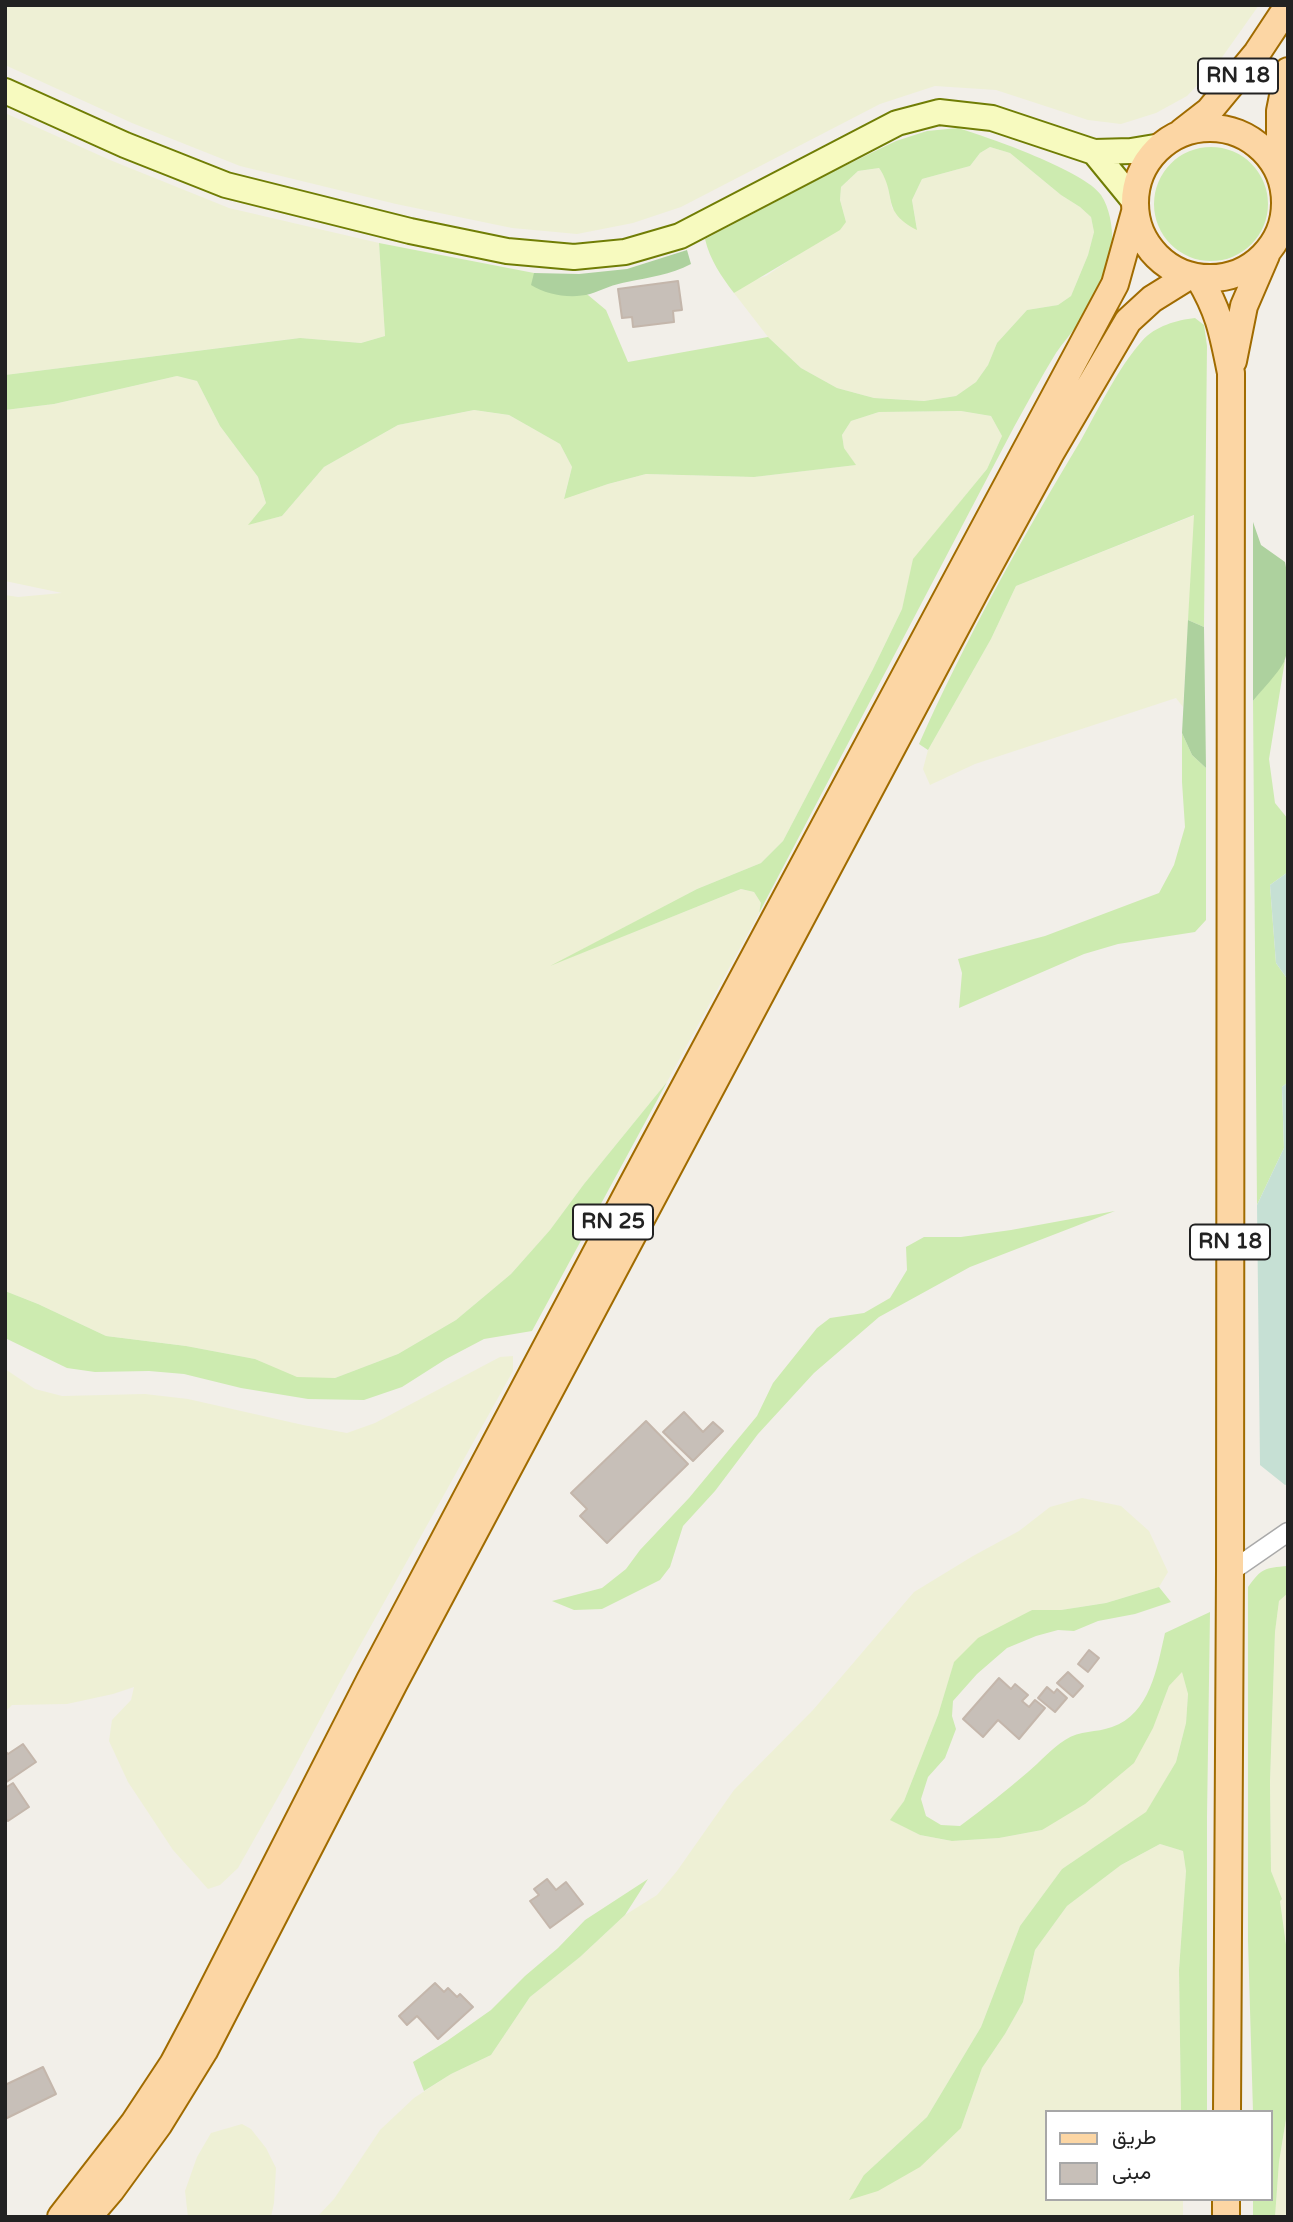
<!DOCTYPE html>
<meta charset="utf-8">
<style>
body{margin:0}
#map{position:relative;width:1293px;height:2222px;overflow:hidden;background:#f2efe9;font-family:"Varela Round",Vazirmatn,sans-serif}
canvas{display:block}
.frame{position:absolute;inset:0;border:7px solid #222;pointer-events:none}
.legend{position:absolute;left:1045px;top:2110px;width:228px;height:91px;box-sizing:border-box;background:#fff;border:2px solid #a7a7a7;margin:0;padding:9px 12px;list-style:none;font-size:21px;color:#222}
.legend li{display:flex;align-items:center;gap:14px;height:35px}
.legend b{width:35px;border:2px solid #a7a7a7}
</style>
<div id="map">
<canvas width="1293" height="2222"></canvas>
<div class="frame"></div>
<ul class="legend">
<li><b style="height:9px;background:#fcd6a4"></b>طريق</li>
<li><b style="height:19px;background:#c7bfb8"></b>مبنى</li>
</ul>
</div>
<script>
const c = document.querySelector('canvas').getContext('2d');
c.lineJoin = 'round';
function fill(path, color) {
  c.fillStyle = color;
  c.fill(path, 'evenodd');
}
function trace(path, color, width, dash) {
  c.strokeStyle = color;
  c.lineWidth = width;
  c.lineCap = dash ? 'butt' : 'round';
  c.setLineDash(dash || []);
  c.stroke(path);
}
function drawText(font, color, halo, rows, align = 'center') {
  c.font = font + ' "Varela Round",sans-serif';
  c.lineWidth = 5;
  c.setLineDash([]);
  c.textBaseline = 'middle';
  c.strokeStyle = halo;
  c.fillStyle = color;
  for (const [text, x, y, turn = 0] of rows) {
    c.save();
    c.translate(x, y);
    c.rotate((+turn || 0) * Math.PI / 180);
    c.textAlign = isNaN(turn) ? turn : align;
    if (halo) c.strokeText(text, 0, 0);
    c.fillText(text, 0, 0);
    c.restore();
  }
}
const farmland = new Path2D(`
 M5,5h1254l-41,58 -31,33 -31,17 -35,11 -33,-4 -92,-30 -61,-4 -55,18 -199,103 -48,16 -56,11 -65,-6 -116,-24 -156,-38 -108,-43 -127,-58z
 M5,113l105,47 119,48 150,35 6,93 -24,7 -62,-5 -294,37z
 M990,147l20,6 51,42 19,12 11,10 3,15 -6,23 -17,41 -13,9 -31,5 -30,33 -9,22 -12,17 -20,14 -32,5 -50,-3 -37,-10 -36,-20 -33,-31 -34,-44 16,-12 16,-5 80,-54 -6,-22 1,-13 17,-16 21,-3 8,13 5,27 25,21 -5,-29 10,-21 48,-13 10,-13z
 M177,376l20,5 23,45 38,51 8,26 -17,21 33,-8 42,-49 74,-42 76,-15 35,5 51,29 12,23 -8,31 44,-14 38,-10 108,3 101,-12 -11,-17 -2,-13 9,-14 28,-9 82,-1 30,5 11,20 -15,33 -73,90 -12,50 -29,60 -90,172 -22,22 -64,26 -138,73 182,-73 13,3 7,11 -2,10 -92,169 -83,102 -34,46 -39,44 -55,46 -58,34 -63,24h-38l-42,-19 -69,-13 -80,-10 -68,-32 -33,-13v-696l13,2 44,-4 -57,-12v-171l49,-6z
 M1195,515l-12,192 -7,-9 -201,66 -45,21 -7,-16 5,-19 63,-111 25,-53z
 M513,1356v15l-170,305 -53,100 -52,92 -18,17 -12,4 -35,-39 -45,-68 -19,-41 3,-21 19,-20 3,-13 -21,7 -46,10 -55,1 -7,7v-343l30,20 27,7 83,-2 43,5 115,26 44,8 28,-10 125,-66z
 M1082,1498l39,8 28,25 19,41 -9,15 -53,16 -45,7h-29l-78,53 -16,52 -34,86 -13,19 29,15 32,6 47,-3 43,-8 119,-123 8,-21 13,-15 6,23 -2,29 -10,39 -30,51 -84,56 -42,57 -39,101 -54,90 -63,58 97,-47 21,-60 23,-34 18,-32 12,-52 32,-44 54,-41 39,-21 23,7 3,20 -7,99 2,142h-135v87h137v18h-866l17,-18 46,-69 34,-32 37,-24 40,-19 39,-58 50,-40 45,-42 32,-20 20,-24 57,-81 79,-80 101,-118 59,-36 46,-25 31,-24z
 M1288,1593v366l-8,-59 -9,-29 -1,-89 5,-150 4,-31z
 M1288,2107v110h-13l4,-55z
 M242,2124l9,5 15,19 10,20 -2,35 -3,14h-83l-3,-26 12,-34 14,-24z`);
const grass = new Path2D(`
 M958,128c30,9 127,43 143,67 17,26 13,71 -1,97 -12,22 -30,41 -44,61 -15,24 -28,49 -42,74l-255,486 2,-10 -7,-11 -13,-3 -191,77 147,-77 64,-26 22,-22 90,-172 29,-60 11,-50 74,-90 15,-33 -11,-20 -30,-5 -82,1 -28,9 -9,14 2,13 12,17 -102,12 -108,-3 -38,10 -44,15 8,-32 -12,-23 -51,-29 -35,-5 -76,15 -74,42 -42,49 -34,9 18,-22 -8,-26 -38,-51 -23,-45 -20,-5 -123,28 -49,6v-35l295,-37 61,5 24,-7 -6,-93 155,30 42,12 30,25 22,52 140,-25 33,31 36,20 37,10 50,3 32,-5 20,-14 12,-17 9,-22 30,-33 31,-5 13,-9 17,-41 6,-23 -3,-15 -11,-10 -19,-12 -51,-42 -20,-6 -10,6 -10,13 -48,13 -10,21 5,30c-37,-19 -19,-34 -38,-62l-21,3 -17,16 -1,13 6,22 -6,8 -106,63c-13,-17 -24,-33 -29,-54l125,-66 66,-32 31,-10z
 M1154 204a57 57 0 1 1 114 0a57 57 0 1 1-114 0Z
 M1195,318l9,7 3,21 -3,281 -16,-7 6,-105 -178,71 -25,53 -63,111 -9,-6c46,-104 103,-206 162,-304 18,-32 37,-72 61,-99 13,-15 35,-21 53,-23z
 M1285,660l-16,99 6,44 13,16v53l-18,13 6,78 12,17v102l-6,5 2,61 -27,57 -4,-504z
 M1182,733l10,22 14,13v152l-11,12 -77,12 -34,10 -125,54 3,-35 -4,-14 87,-23 114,-43 15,-28 11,-38 -3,-45z
 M667,1082l-135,249 -48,8 -38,20 -44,28 -38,13 -56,-1 -67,-11 -57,-14 -35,-3 -54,1 -28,-4 -62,-30v-47l33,13 68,32 80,10 69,13 42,18 38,1 63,-24 58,-34 55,-46 39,-44 34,-46z
 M1115,1211l-145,56 -91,50 -65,56 -56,61 -43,57 -32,35 -13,41 -10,13 -58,29 -28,1 -22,-9 50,-13 24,-19 14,-19 49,-52 68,-82 16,-33 44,-55 13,-10 34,-5 26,-15 17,-28 -1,-23 18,-10h37l50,-7z
 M1288,1566v27l-9,8 -4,31 -5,150 1,89 11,28 -2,2 8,58v148l-9,55 -4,55h-22v-18h17v-87h-17l-5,-171v-354c14,-19 16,-19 40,-21z
 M1159,1587l12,15 -36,12 -37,7 -24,10 -16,-1 -22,6 -29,12 -30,26 -24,27 -1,15 4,13 -11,29 -17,19 -7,22 5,17 15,9 19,1c23,-17 46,-35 68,-54 12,-10 24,-24 37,-32 15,-10 31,-7 47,-13 38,-13 45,-59 53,-94l45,-21 -3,205v295h-26l-2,-142 7,-99 -3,-20 -23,-7 -39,21 -54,41 -32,44 -12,52 -18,32 -23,34 -21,60 -41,39 -42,24 -29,9 15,-25 63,-58 54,-90 39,-101 42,-57 84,-57 30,-50 10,-39 2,-29 -6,-22 -13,14 -16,42 -19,35 -49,41 -43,26 -43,8 -47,3 -32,-6 -30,-15 14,-19 34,-86 16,-53 24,-24 54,-28h29l45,-7z
 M648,1879l-23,36 -45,42 -50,40 -39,58 -40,19 -27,17 -11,-29 34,-21 44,-31 34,-34 33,-28 27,-28z`);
const forest = new Path2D(`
 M687,250l4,14c-21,11 -41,13 -64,18 -13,2 -25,8 -37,12 -19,5 -43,1 -59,-9l3,-12 45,1 48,-5z
 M1253,522l8,23 24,17c4,17 7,86 -1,100 -8,14 -21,26 -31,39z
 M1188,620l16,7 2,141 -14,-13 -10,-22z`);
const wetland = new Path2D(`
 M1288,872v108l-12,-17 -6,-78z
 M1288,1082v402l-3,1 -25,-20 -3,-260 27,-57 -2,-61z`);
const building = new Path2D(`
 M678,281l4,29 -9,1 1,11 -41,5 -1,-10 -10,1 -4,-29z
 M684,1412l19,20 10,-10 10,9 -30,30 -30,-29z
 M646,1421l42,43 -81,79 -27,-27 7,-7 -16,-16z
 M1089,1650l10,8 -11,14 -10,-8z
 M1068,1672l15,14 -10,11 -16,-14z
 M999,1678l12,11 4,-5 13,11 -6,6 7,6 6,-7 10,8 -26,31 -21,-19 -15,17 -20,-18z
 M1047,1687l7,6 3,-4 10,9 -12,14 -17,-14z
 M23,1744l13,18 -31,21v-32l3,3z
 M13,1783l16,24 -21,14 -3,-3v-30z
 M547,1879l9,11 10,-8 17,22 -33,24 -20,-27 9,-6 -5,-6z
 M435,1983l9,9 4,-4 9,9 3,-3 13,13 -35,32 -21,-23 -10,9 -8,-9z
 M43,2067l13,27 -51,25v-34z`);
const street = new Path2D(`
 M1230,1572l58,-40`);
const secondary = new Path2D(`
 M5,91l120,54 101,40 184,46 97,20 67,6 51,-5 55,-16 217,-113 42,-11 53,6 102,34 37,-1 30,-5
 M1094,152l41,50`);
const primary = new Path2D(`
 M1135 203a75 75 0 1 1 150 0a75 75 0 1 1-150 0Z
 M1182,132l27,-21 48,-58 31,-47
 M1280,174v-63l8,-40
 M1199,278c21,35 24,56 32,95l-1,1199 -3,540
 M1233,361l11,-55 22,-51
 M61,2217l73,-94 39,-59 26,-49 171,-335 261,-493 484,-903 20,-72
 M88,2217l23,-27 48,-66 45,-73 190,-368 584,-1097 72,-132 78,-133 24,-22 37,-23
 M1226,2217v-18`);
const shields = [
 [1238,76,80],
 [613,1222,80],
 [1230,1242,80]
];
const shieldNames = [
 ["RN 18",1238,76],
 ["RN 25",613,1222],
 ["RN 18",1230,1242]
];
fill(farmland, '#eef0d5');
fill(grass, '#cdebb0');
fill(forest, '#add19e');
fill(wetland, '#c6e0d4');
fill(building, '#c7bfb8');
trace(building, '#c4b6ab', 2);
trace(street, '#a9a9a9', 21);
trace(secondary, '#707d05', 28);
trace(primary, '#a06b00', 30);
trace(street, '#fff', 18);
trace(secondary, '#f7fabf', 24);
trace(primary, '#fcd6a4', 26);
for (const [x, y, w] of shields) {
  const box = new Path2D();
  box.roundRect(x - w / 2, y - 17.5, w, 35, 5);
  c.fillStyle = '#fff';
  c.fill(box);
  trace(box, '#222', 2);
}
drawText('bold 21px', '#222', null, shieldNames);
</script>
